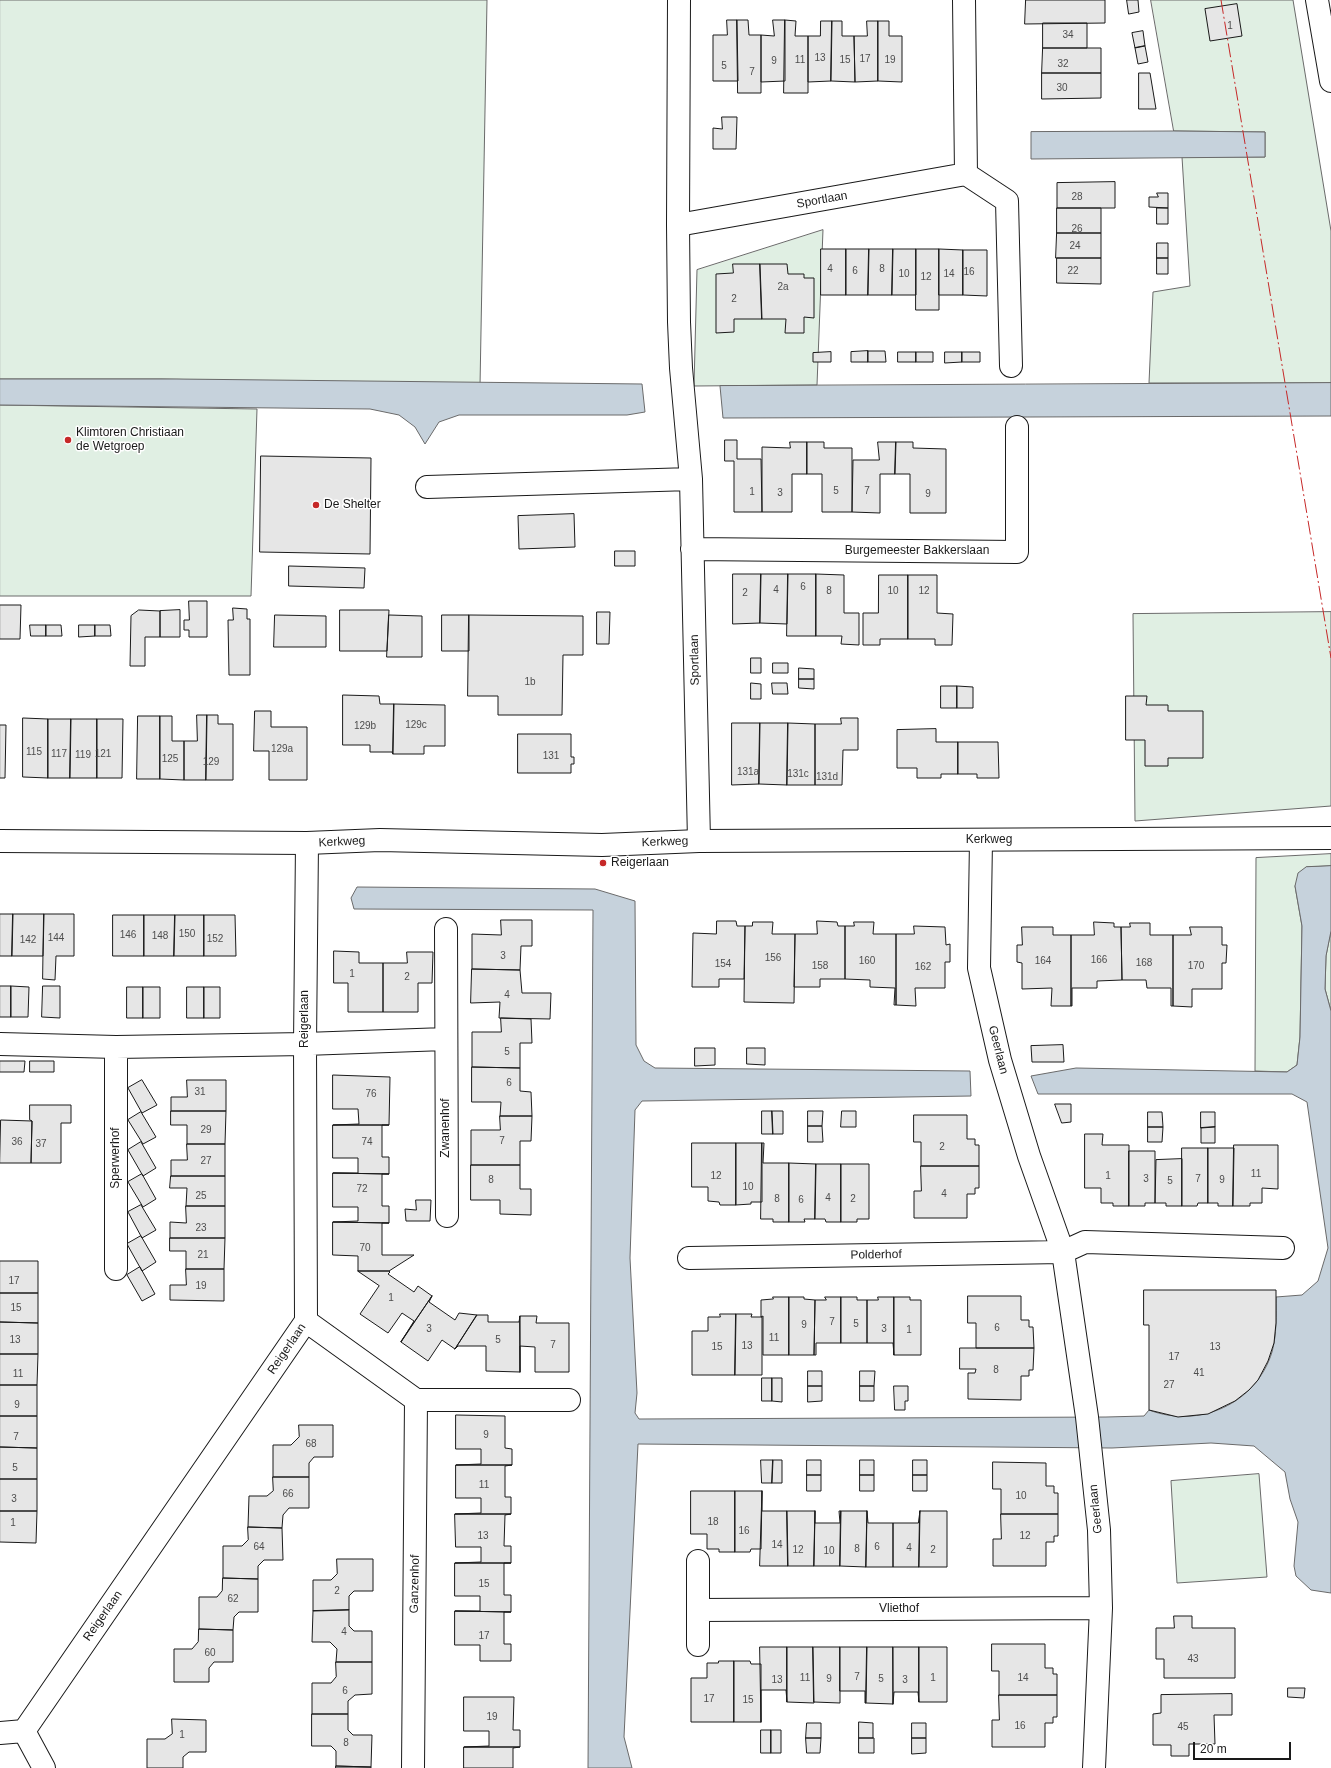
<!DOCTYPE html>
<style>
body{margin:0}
#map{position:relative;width:1331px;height:1768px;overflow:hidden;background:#fff;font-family:Arial,sans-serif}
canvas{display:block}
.scale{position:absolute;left:1193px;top:1742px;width:98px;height:18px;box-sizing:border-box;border:2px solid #1a1a1a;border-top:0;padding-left:5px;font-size:12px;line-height:14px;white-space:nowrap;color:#1a1a1a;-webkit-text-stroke:3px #fff;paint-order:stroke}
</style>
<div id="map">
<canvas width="1331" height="1768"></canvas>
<div class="scale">20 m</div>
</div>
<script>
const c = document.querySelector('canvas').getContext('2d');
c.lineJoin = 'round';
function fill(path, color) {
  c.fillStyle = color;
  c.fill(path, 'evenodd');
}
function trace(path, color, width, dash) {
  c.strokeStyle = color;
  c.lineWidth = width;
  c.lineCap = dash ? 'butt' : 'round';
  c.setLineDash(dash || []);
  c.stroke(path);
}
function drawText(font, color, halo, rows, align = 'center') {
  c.font = font + ' Arial,sans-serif';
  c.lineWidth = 3;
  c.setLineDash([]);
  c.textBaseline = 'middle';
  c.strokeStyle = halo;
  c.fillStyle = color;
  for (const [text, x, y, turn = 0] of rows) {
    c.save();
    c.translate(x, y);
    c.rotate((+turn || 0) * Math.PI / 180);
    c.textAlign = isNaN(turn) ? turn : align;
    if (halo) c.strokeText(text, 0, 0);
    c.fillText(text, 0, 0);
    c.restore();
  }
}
const green = new Path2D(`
 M0,0h487l-7,386 -319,-7h-161z
 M1151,0h142l38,231v152h-182l4,-91 37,-6 -8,-129h83v-25l-91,-1z
 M823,230l-6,155 -123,1 3,-116z
 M0,405l257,4 -6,187h-251z
 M1331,612v194l-196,15 -2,-207z
 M1331,854v12l-25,1 -11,19 7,40 -2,111 -3,28 -10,7 -32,-1 1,-213z
 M1331,931v80l-6,-22 1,-33z
 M1259,1474l8,103 -90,6 -6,-102z`);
const water = new Path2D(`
 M1174,131l91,1v25l-234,2v-27z
 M0,379h177l465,5 3,28 -18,3h-168l-20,7 -14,22 -10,-17 -16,-12 -29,-6 -370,-4z
 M1331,383v33l-608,2 -3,-32z
 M1331,866v65l-5,25 -1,33 6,22v582l-20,-3 -15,-14 -2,-10 4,-44 -8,-23 -5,-27 -31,-26 -43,-3 -99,5 -474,-4 -14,293 8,31h-44l5,-858 -239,-1 -3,-11 6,-11 238,2 40,12 1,144 8,16 11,7 315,3 1,25 -329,5 -7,9 -5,148 7,135 -2,20 4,6 467,-2 38,-1 5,-6c50,19 107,-6 123,-58 5,-18 4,-37 4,-55l26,-2 16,-14 10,-33 -21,-146 -15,-8h-254l-7,-18 45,-8 211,4 10,-7 3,-28 2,-111 -7,-40 3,-13 8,-6z`);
const building = new Path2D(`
 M1026,0h79v23l-80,1z
 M1127,0h11l1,12 -10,2z
 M1237,4l5,32 -32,5 -5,-32z
 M727,20h10l1,61h-25v-46h14z
 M737,20h11l1,15h12v58h-23z
 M773,20h12v61l-24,1v-47l13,1z
 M785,20l11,1 -1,15h13v57h-24z
 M821,21h11l-1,60 -23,1v-46h12z
 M832,21h10v15h12l1,46 -24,-1z
 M867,21h11v60l-23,1 -1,-46h13z
 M878,21h11v15h13v46l-24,-1z
 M1043,23h44v25h-44z
 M1143,31l2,15 -10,2 -3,-15z
 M1145,46l3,16 -10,2 -3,-16z
 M1043,48h58v25h-59z
 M1042,73h59v25l-59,1z
 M1139,73h11l6,36h-17z
 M722,117h15l-1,32h-23v-21l9,1z
 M1115,182v26h-58v-25z
 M1157,193h11v15l-19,-1v-10h9z
 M1057,208h44v25h-44z
 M1157,208h11v16h-11z
 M1057,233h44v25h-45z
 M1157,243h11v15h-11z
 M821,249h25v46h-25z
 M846,249h23l-1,46h-22z
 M869,249h24l-1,46h-24z
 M893,249h23v46h-24z
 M916,249h23v61h-23z
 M939,249l24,1v45h-24z
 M963,250h24v46l-24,-1z
 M1057,258h44v26l-44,-1z
 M1157,258h11v16h-11z
 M733,264h27l2,55h-28v13l-18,1v-59l17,-1z
 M760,264h27l1,10h16v4h10v40l-10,-1v16h-19l1,-14h-24z
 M868,351v11h-17v-10z
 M868,351h17l1,11h-18z
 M831,352v10h-18v-9z
 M898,352h18v10h-18z
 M916,352h17v10h-17z
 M945,352h17v10l-17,1z
 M962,352h18v10h-18z
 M725,440h12v19h24l1,53h-28v-51h-9z
 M790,442h17v32h-15v38h-30v-65l28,1z
 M807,442h17v6h28v64h-30v-38h-15z
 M878,442h18l-1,32h-15v39l-28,-1 1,-52h26z
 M896,442h17v6l33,1v64h-36v-39h-15z
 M261,456l110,2 -1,96 -110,-2z
 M574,514l1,33 -56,2 -1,-33z
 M615,551h20v15h-20z
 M289,566l76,2 -1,20 -75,-2z
 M733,574h28l-1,49 -27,1z
 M761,574h27l-1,50 -27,-1z
 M788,574h28v62h-29z
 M816,574l28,1v38h15v32l-18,-1 1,-8h-26z
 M879,575h29v64h-28v6h-17v-32h15z
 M908,575h29v38l16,1 -1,31h-17v-6h-27z
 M189,601h18v36h-18v-7h-5v-10h5z
 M0,605h21l-1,34h-20z
 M233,608l14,1v10h3v56h-21l-1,-55h5z
 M139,610l21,1v26h-15v29h-15l1,-50z
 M180,610v27h-20v-26z
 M340,610h49l-2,41h-47z
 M597,612h13l-1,32h-12z
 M275,615l51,1v31h-52z
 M389,615l33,1v41h-35z
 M442,615h27v36h-27z
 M469,615l114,1v39h-20l-1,60h-64v-19h-30z
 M30,625h16v11h-15z
 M46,625h15l1,11h-16z
 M79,625h16v11l-16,1z
 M95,625h15l1,11h-16z
 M751,658h10v15h-10z
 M773,663h15v10h-15z
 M799,668l15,1v10h-15z
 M799,679h15v10l-15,-1z
 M751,683l10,1v15h-10z
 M772,683h15l1,11h-15z
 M941,686h16v22h-16z
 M957,686l16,1v21h-16z
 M343,695l36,1 1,8h14l-1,50 -1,-2h-22v-7h-27z
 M1126,696h21l-1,9h22v6h35v47h-35v8h-23v-26h-19z
 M394,704l51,1v41h-21v8h-31z
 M255,711h16v16h36v53h-38v-29h-15z
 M197,715h10l-1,65h-22v-39h13z
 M207,715h11v9h15v56h-27z
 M138,716h22v63h-23z
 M160,716h12v25h12v39l-24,-1z
 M23,718l25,1v59l-25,-1z
 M841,718h17v32h-15l-1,35h-27v-61h26z
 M48,719h23l-1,59h-22z
 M71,719h26v59h-27z
 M97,719h26l-1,59h-25z
 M732,723h28l-1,61 -27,1z
 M760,723h28l-1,62 -28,-1z
 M788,723l27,1v61h-28z
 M0,725h6l-1,53h-5z
 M936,729v13h22v32h-17v4h-24v-10h-20v-38z
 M518,734h53v23h3v7h-3v9h-53z
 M958,742h40l1,36h-22v-4h-19z
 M0,914h13l-1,42h-12z
 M13,914h31l-1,42h-31z
 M44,914h30v42h-18l-1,24 -12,-1z
 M113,915h31v41h-31z
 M144,915h31l-1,41h-30z
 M175,915h29v41h-30z
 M204,915h31l1,41h-32z
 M501,920h31v26h-11l-1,24 -48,-1v-35l29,1z
 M717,921h19l1,5h8l-1,53h-25v8h-27l1,-54 23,1z
 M817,921l20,1 1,4h7v53h-25v8h-26l1,-53h22z
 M753,922h20l-1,12h23l-1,69 -50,-1 1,-76h7z
 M854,922h20l-1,12h23v71h-2l1,-17 -25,-1v-7l-25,-1v-53h9z
 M1094,922l20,1v4h7l1,53 -25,1v7h-25v18h-1v-71h23z
 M1130,923h20v12h23v71h-2v-18h-24l-1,-8h-24l-1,-53h9z
 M914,926l31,1 1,18 4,-1v18h-5v26h-30l1,18 -20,-1v-71h18z
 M1022,927h31v8h18v71h-20l1,-18 -30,1v-26l-5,-1v-17h5z
 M1190,927h32v18h5l-1,18h-4v26h-30v18l-19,-1v-71h18z
 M334,951l25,1v11h24v49h-35v-29h-14z
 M407,952h26l-1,31h-14v29h-35v-49h24z
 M472,969l48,1 2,23h29l-1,26 -51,-1 1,-16 -29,1z
 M0,986h11v31h-11z
 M11,986l18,1 -1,30h-17z
 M43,986h17v32l-18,-1z
 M127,987h16v31h-16z
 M143,987h17v31h-17z
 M187,987h17v31h-17z
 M204,987h16v31h-16z
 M501,1018l30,1 1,24h-12v25l-48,-1v-35h29z
 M1063,1045l1,17h-32l-1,-16z
 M695,1048h20v17l-20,1z
 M747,1048h18v17l-18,-1z
 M0,1061h25l-1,11h-24z
 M30,1061h24v11h-24z
 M472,1067l48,1v23l11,1 1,24h-32l1,-14h-29z
 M333,1075l57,2 -1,48h-56l26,-1 -1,-15h-25z
 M142,1080l15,25 -15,8 -14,-25z
 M187,1080h39v31h-55v-14h16z
 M1055,1104h16v18l-9,1z
 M30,1105h41v18h-10v40h-30l1,-42 -2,-1z
 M171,1111h55l-1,33h-38v-19h-16z
 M762,1111h10l1,23h-11z
 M772,1111h11v23h-10z
 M808,1111h15l-1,15h-14z
 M842,1111h14v16h-15z
 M141,1112l15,25 -13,7 -15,-24z
 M1148,1112h14l1,15h-15z
 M1201,1112h14v15l-14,1z
 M914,1115h53v24h8v6h4v21h-58v-24h-7z
 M500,1116h32l-1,25h-11v24h-49v-35h29z
 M1,1120l31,1 -1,42h-31z
 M333,1125h56h-7v32h7v17l-56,-1h25v-15h-25z
 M808,1126h14l1,16h-15z
 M1148,1127h15l-1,15h-14z
 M1215,1127v16h-14v-15z
 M1085,1134h18l-1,11h27v61h-16v-3h-12v-15h-16z
 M141,1142l15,26 -13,8 -15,-26z
 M692,1143h44v62h-16l-1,-3 -11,-1v-14h-16z
 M736,1143h26v59h-11v2l-15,1z
 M762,1143h2l-1,20h26v59h-16v-3h-12z
 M187,1144h38v32h-54v-16h16z
 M1234,1145h44v44l-16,-1v15h-12v3h-17z
 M1182,1148h26v55h-10l-1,3h-15z
 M1208,1148h26l-1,58h-15v-3h-10z
 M1129,1151h26v52h-10v3h-16z
 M1182,1159v47h-16v-3h-11l1,-43z
 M789,1163l27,1 -1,55h-11l1,3h-16z
 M816,1164h25v58h-15l-1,-3h-10z
 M841,1164h28v55h-12v3h-16z
 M471,1165h49v24h11v26l-31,-1v-14h-29z
 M921,1166h58v22h-4v6h-8v24h-53v-27h7z
 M333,1173l56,1h-7v32h7v17l-56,-1 25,-1v-14h-25z
 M142,1174l14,25 -13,8 -15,-25z
 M171,1176h54v30h-39l1,-18h-17z
 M416,1200h15l-1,21h-24l-1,-12 11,1z
 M141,1205l15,25 -14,8 -14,-26z
 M186,1206h39v32h-55v-16l16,1z
 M333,1222l56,1h-7v32h32l-25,16h-31v-15l-25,-1z
 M141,1236l15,26 -14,9 -15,-27z
 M170,1238h55l-1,31h-38v-18h-16z
 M0,1261h38v32h-38z
 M140,1267l15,27 -13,7 -15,-26z
 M186,1269h38v32l-54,-1v-15h16z
 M358,1271h31l1,1 -2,2 26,18 4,-6 14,10 -31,46 13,-21 -12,-8 -14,20 -28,-19 19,-28z
 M1144,1290h132v33l-2,20 -6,18 -10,19 -9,10 -14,11 -27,13 -30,3 -29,-7v-85h-5z
 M0,1293h38v30l-38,-1z
 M432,1296l-3,6 26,18 4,-7 18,2 -22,34 -13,-9 -14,21 -27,-19z
 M968,1296h53v24h8v7h4l1,21h-58v-25h-8z
 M773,1297h16v58h-26v-39l-2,1v-17l12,-1z
 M789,1297h15v2l11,1 -1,55h-25z
 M825,1297h16v46h-25v12h-2l1,-55h11z
 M841,1297h16v3h10v43h-26z
 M878,1297h16v58l-1,-12h-26v-43h11z
 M894,1297h16v3h11v55h-27z
 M720,1314h16l-1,61h-43v-44h16v-14h12z
 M736,1314h16l-1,3h11v58h-27z
 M477,1315h11v7h31l1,-6v56l-34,-1v-25h-28l-3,3z
 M520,1316h17l-1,7h33v49h-34v-25l-15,-1v26z
 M0,1322l38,1v31h-38z
 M960,1348h74l-1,22h-4v6h-8v24l-53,-1v-26h7l1,-4h-16z
 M0,1354h38l-1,31h-37z
 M808,1371h14v15h-14z
 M860,1371h15l-1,15h-14z
 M762,1378h10v23h-10z
 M772,1378h10v24l-10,-1z
 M0,1385h37v31h-37z
 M808,1386h14v15l-14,1z
 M860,1386h14v15h-14z
 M894,1386h14v15h-3v9h-10z
 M456,1415l49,1v32l7,1v16h-56l25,-1v-15h-25z
 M0,1416h37v32l-37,-1z
 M299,1425h34v32h-19l-5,6v14h-36v-32h18l8,-8z
 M0,1447l37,1v31h-37z
 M761,1460h12l-1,23h-10z
 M773,1460h9v23h-10z
 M807,1460h14v15h-14z
 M860,1460h14v15h-14z
 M913,1460h14v15h-14z
 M993,1462l53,1v23h8v7h4v21h-57v-25h-8z
 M456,1465h56l-7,1v31h6v17h-56l26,-1v-15h-25z
 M807,1475h14v16h-14z
 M860,1475h14v16h-14z
 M913,1475h14v16h-14z
 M273,1477h36v31h-20l-6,7 -1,13 -34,-1 1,-31h18l6,-5z
 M0,1479h37v32h-37z
 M691,1491h44v61h-16v-3h-12v-15h-16z
 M735,1491h27l-1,58h-10l-1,3h-15z
 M762,1491v20h25l1,55h-28z
 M0,1511h37l-1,32 -36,-1z
 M787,1511h28l-1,55h-26z
 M815,1511v12h25l-1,-12h2l-1,55h-26z
 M841,1511h26l-1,56 -26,-1z
 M867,1511l1,12h25v44h-27z
 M920,1511h27v56h-28z
 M920,1511l-1,56h-26v-44h25z
 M455,1514h56l-6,1 -1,31h7v17h-56l26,-1v-15h-25z
 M1001,1514h57v22h-4v6h-8v24h-53v-27h8z
 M248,1527l34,1 1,32h-19l-6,6v13l-35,-1v-32h19l6,-6z
 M337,1559h36v32h-19l-5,5v14l-36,1v-31h18l6,-6z
 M455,1563h56h-7v32h7v17l-56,-1h25v-15h-25z
 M223,1578l35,1v33h-19l-5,5 -1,13 -34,-1v-32h18l5,-6z
 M349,1610v16l5,5h18v31h-36l1,-13 -7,-7h-18l1,-31z
 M455,1611l56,1h-7v32h7v17h-31v-16h-25z
 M1174,1616h18v12h43v50h-71v-19h-8v-31h18z
 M199,1629l34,1v32h-19l-5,6v14h-35v-33h18l6,-7z
 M992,1644h53v24h8v6h4v21h-58v-24h-7z
 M760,1647h27v55l-1,-12h-25v32z
 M787,1647h26l1,56 -27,-1z
 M813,1647h27v56l-26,-1z
 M840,1647h27l-1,56h-1v-12h-25z
 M867,1647h26v57l-27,-1z
 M893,1647h26v55l-1,-10h-24l-1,12z
 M919,1647h28v55h-28z
 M719,1661h15v61h-43v-44h16v-15h11z
 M734,1661h16l1,3h10v58h-27z
 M336,1662h36v32l-17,1 -7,6v13h-36v-31h19l5,-6z
 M1288,1688h17l-1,10 -16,-1z
 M1232,1694v21h-18l1,29h-26v12h-18v-11h-18v-31l8,-1v-18z
 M999,1695h58v22h-4v6h-8v24h-53v-27h7z
 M464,1697h50l-1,33h7v17h-56l25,-1v-15h-25z
 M312,1714h36v16l5,5h19l-1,32 -35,-1v-15l-5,-5h-19z
 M172,1719l34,1v32h-17l-6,5v11h-36v-29h18l7,-5z
 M859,1722l14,1v15h-14z
 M807,1723h14v15h-15z
 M912,1723h14v15h-14z
 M761,1730h10v23h-10z
 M771,1730h10v23h-10z
 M806,1738h15l-1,15h-13z
 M859,1738h15v15h-15z
 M912,1738h14v15l-14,1z
 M464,1747h56l-7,1v20h-49z
 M336,1766l35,1v1h-35z`);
const minor = new Path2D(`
 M964,0l2,174 41,27 4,165
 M1317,0l14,81
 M678,225l1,-225
 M427,487l264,-8
 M692,549l325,3v-125
 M981,840l-2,128 21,92 29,96 34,96 24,165 12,113 2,78 -7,160
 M699,841l-8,-362 -10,-111 -2,-46 -1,-97 288,-51
 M446,929l1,287
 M0,1044l116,3 189,-3 140,-5
 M689,1258l374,-6 22,-10 198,6
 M116,1269v-222
 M306,1321l110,79 -3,368
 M416,1400h153
 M698,1561v84
 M698,1610l403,-2
 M24,1731l20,37
 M0,1733l24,-2 282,-410 -1,-277 2,-201`);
const tertiary = new Path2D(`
 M0,841l307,2 73,-3 222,5 97,-4 632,-3`);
const power = new Path2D(`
 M1221,0l110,658`);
const markers = [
 [68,440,4,"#c62828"],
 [316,505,4,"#c62828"],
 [603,863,4,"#c62828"]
];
const numberNames = [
 ["1",1230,26],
 ["34",1068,35],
 ["13",820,58],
 ["17",865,59],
 ["11",800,60],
 ["15",845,60],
 ["19",890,60],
 ["9",774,61],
 ["32",1063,64],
 ["5",724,66],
 ["7",752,72],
 ["30",1062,88],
 ["28",1077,197],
 ["26",1077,229],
 ["24",1075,246],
 ["4",830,269],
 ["8",882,269],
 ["6",855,271],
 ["22",1073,271],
 ["16",969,272],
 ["10",904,274],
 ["14",949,274],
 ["12",926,277],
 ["2a",783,287],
 ["2",734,299],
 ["5",836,491],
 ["7",867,491],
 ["1",752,492],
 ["3",780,493],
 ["9",928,494],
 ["6",803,587],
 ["4",776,590],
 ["8",829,591],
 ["10",893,591],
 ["12",924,591],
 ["2",745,593],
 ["1b",530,682],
 ["129c",416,725],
 ["129b",365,726],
 ["129a",282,749],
 ["115",34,752],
 ["117",59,754],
 ["121",103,754],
 ["119",83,755],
 ["131",551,756],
 ["125",170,759],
 ["129",211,762],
 ["131a",748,772],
 ["131c",798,774],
 ["131d",827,777],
 ["150",187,934],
 ["146",128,935],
 ["148",160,936],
 ["144",56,938],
 ["152",215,939],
 ["142",28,940],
 ["3",503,956],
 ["156",773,958],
 ["166",1099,960],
 ["160",867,961],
 ["164",1043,961],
 ["168",1144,963],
 ["154",723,964],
 ["158",820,966],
 ["170",1196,966],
 ["162",923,967],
 ["1",352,974],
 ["2",407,977],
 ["4",507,995],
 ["5",507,1052],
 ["6",509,1083],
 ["31",200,1092],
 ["76",371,1094],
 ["29",206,1130],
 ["7",502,1141],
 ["36",17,1142],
 ["74",367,1142],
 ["37",41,1144],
 ["2",942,1147],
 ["27",206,1161],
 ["11",1256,1174],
 ["12",716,1176],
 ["1",1108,1176],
 ["3",1146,1179],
 ["7",1198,1179],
 ["8",491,1180],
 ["9",1222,1180],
 ["5",1170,1181],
 ["10",748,1187],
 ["72",362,1189],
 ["4",944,1194],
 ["25",201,1196],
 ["4",828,1198],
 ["8",777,1199],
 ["2",853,1199],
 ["6",801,1200],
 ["23",201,1228],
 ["70",365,1248],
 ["21",203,1255],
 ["17",14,1281],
 ["19",201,1286],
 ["1",391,1298],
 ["15",16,1308],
 ["7",832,1322],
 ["5",856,1324],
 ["9",804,1325],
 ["6",997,1328],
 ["3",429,1329],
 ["3",884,1329],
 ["1",909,1330],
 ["11",774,1338],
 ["13",15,1340],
 ["5",498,1340],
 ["7",553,1345],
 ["13",747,1346],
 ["15",717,1347],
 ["13",1215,1347],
 ["17",1174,1357],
 ["8",996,1370],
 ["41",1199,1373],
 ["11",18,1374],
 ["27",1169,1385],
 ["9",17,1405],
 ["9",486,1435],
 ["7",16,1437],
 ["68",311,1444],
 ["5",15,1468],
 ["11",484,1485],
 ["66",288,1494],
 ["10",1021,1496],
 ["3",14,1499],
 ["18",713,1522],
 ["1",13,1523],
 ["16",744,1531],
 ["13",483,1536],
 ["12",1025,1536],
 ["14",777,1545],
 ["64",259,1547],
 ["6",877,1547],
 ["4",909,1548],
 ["8",857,1549],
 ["12",798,1550],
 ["2",933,1550],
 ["10",829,1551],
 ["15",484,1584],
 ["2",337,1591],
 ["62",233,1599],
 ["4",344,1632],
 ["17",484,1636],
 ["60",210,1653],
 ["43",1193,1659],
 ["7",857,1677],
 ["11",805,1678],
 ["1",933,1678],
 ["14",1023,1678],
 ["9",829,1679],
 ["5",881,1679],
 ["13",777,1680],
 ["3",905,1680],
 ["6",345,1691],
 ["17",709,1699],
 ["15",748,1700],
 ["19",492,1717],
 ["16",1020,1726],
 ["45",1183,1727],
 ["1",182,1735],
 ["8",346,1743]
];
const streetNames = [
 ["Sportlaan",822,200,-10],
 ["Burgemeester Bakkerslaan",917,551],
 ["Sportlaan",695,660,-91],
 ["Kerkweg",989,840],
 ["Kerkweg",342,842,-3],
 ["Kerkweg",665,842,-2],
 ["Reigerlaan",305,1019,-90],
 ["Geerlaan",998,1050,76],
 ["Zwanenhof",446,1128,-90],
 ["Sperwerhof",116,1158,-90],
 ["Polderhof",876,1255,-1],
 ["Reigerlaan",287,1349,-56],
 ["Geerlaan",1096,1509,-96],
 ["Ganzenhof",415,1584,-89],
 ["Vliethof",899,1609],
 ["Reigerlaan",103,1616,-55]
];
const poiNames = [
 ["Klimtoren Christiaan",76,433],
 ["de Wetgroep",76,447],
 ["De Shelter",324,505],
 ["Reigerlaan",611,863]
];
fill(green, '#e0efe3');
trace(green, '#6a6a6a', 1);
fill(water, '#c6d2dc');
trace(water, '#6a6a6a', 1);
fill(building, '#e6e6e6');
trace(building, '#1a1a1a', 1);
trace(minor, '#1a1a1a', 24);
trace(tertiary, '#1a1a1a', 24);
trace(minor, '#fff', 22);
trace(tertiary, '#fff', 22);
trace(power, '#c62828', 1, [14, 3, 2, 3]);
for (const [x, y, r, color] of markers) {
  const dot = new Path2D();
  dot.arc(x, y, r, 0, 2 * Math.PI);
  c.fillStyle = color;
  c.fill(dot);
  trace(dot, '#fff', 1.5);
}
drawText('10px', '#4d4d4d', null, numberNames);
drawText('12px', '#1a1a1a', '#fff', streetNames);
drawText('12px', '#1a1a1a', '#fff', poiNames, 'left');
</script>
